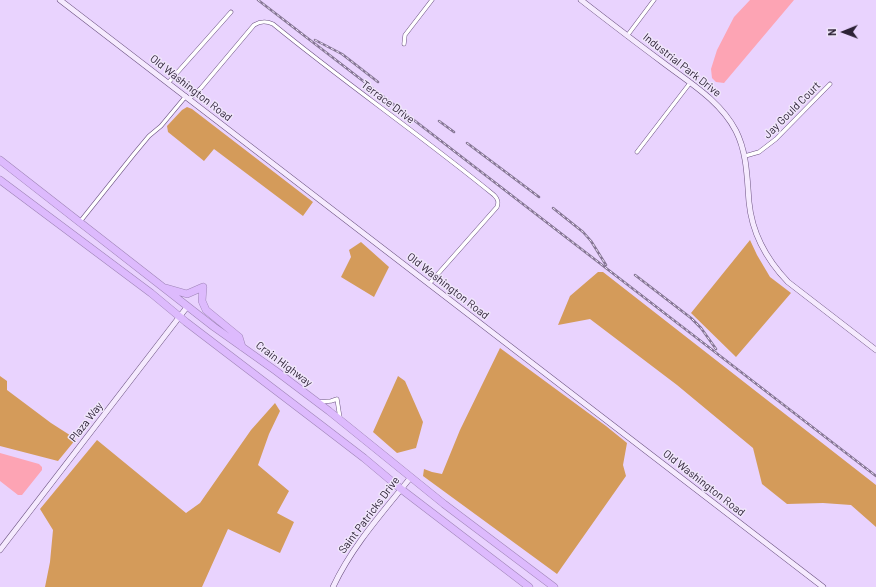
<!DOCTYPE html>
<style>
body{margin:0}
#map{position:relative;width:876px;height:587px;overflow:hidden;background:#e9d3fe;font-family:Barlow,sans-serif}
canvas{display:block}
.north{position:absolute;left:824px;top:12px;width:40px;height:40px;-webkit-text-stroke:3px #f0e6fb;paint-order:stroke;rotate:269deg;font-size:11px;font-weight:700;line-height:16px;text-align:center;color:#2d2236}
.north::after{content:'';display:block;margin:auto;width:14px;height:18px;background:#2d2236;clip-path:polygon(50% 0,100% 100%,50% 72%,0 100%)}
</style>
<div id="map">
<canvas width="876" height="587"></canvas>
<div class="north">N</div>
</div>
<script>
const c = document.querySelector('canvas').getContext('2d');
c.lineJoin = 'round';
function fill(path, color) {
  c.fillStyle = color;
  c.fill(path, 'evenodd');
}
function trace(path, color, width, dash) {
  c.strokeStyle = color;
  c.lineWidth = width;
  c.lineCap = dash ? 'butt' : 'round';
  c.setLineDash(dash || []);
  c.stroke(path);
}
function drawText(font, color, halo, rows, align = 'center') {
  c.font = font + ' Barlow,sans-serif';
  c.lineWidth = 3;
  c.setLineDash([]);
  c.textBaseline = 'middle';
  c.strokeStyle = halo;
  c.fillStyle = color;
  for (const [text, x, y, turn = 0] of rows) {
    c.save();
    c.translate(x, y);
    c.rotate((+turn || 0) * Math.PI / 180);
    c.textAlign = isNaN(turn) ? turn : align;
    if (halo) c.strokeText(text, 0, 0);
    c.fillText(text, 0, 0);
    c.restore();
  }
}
const forest = new Path2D(`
 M187,107l5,2 121,93 -10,14 -89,-67 -10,12 -36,-29 -1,-6 15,-16z
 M750,240l7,15 13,22 21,16 -55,64 -45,-44z
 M361,242l28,25 -15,30 -33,-20 10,-20 -2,-7z
 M598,272h5l273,213v42l-25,-22 -28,-2 -36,1 -25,-20 -9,-36 -76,-63 -87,-66 -32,6 12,-29z
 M500,348l106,78 21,17 -4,22 3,11 -69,98 -134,-98 1,-7 8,3 10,2 18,-44z
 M0,376l7,5v9l44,33 25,16 -18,22 -58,-15z
 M398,376l7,5 18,41 -7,26 -19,5 -24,-21z
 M275,403l5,8 -11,23 -11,31 31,26 -12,22 17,9 -14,31 -52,-24 -26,58h-157l5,-25 3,-32 -13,-21 57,-69 89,73 14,-10 51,-73z`);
const water = new Path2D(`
 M750,0h44l-70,83 -8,-1 -4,-4 -1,-9 6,-19 17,-33z
 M0,453l39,11 3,3v3l-20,25h-4l-18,-14z`);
const street = new Path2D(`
 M627,36l27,-36
 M404,44l1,-9 27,-35
 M168,83l63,-71
 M189,99l12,-11 53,-63c7,-4 12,-4 19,-1 72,59 149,112 221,171 4,4 5,7 3,12l-68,77
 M637,152l53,-69
 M745,156l14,-4 17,-13 54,-55
 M79,223l55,-69 15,-18 12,-10 25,-30
 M319,402l12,-1 6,-2 3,19`);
const secondary = new Path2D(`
 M60,0l763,587
 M581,0c27,21 53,41 80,61 26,20 59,39 75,70 11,22 11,46 13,71 3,32 17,57 39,80l88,68
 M0,550l187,-243
 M333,587c19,-41 50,-75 78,-110`);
const highway = new Path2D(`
 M0,160l214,167 62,44 53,40 115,93 110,83
 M0,180l151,113 35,29 135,103 43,33 37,31 128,98
 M203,287l-1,14 4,9 33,27 3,10
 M166,288l21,6 16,-7`);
const rail = new Path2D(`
 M258,0l618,476
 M315,40l27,14 36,28
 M439,121l15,11
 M467,143l72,54
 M553,208l30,24 8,9 15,24
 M635,275l56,43 10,10 15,21`);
const streetNames = [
 ["Industrial Park Drive",682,65,38],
 ["Old Washington Road",191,88,38],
 ["Terrace Drive",388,102,37],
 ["Jay Gould Court",792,110,-45],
 ["Old Washington Road",448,286,38],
 ["Crain Highway",284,364,37],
 ["Plaza Way",86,422,-52],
 ["Old Washington Road",704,483,38],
 ["Saint Patricks Drive",369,515,-53]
];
fill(forest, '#d49b5a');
fill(water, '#fda4b4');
trace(street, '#6b5280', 4.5);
trace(secondary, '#6b5280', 6);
trace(highway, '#9f85b7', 8);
trace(street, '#fff', 3.5);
trace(secondary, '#f5eafe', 5);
trace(highway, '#ddbafd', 7);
trace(rail, '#857594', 2.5);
trace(rail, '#f0e6fb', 1, [3]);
drawText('11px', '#2d2236', '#f0e6fb', streetNames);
</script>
